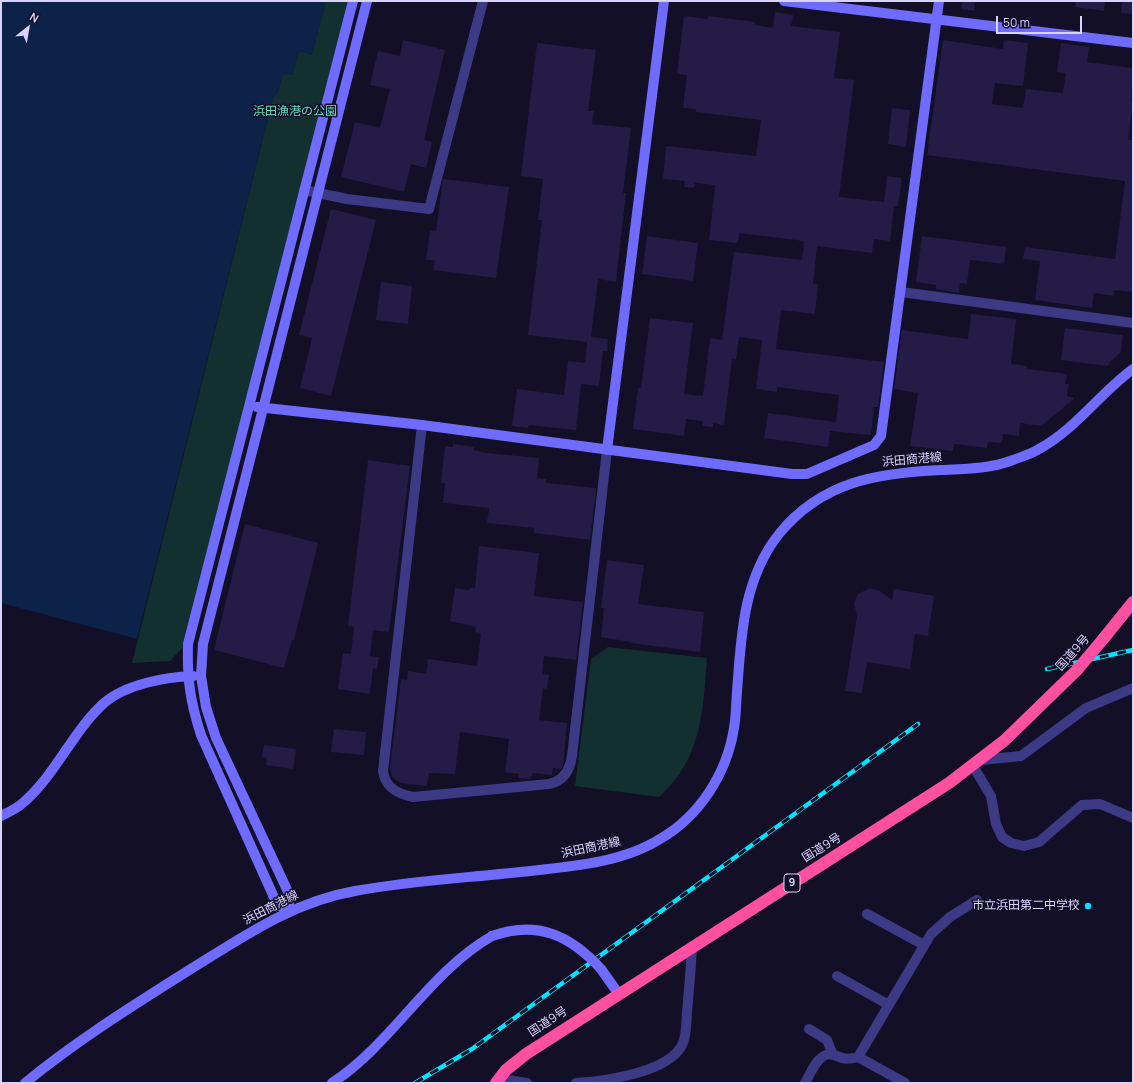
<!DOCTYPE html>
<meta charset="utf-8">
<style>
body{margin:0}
#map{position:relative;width:1134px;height:1084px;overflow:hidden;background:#130f26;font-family:Manrope,sans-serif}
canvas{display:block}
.frame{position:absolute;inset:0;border:2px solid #d9d4ff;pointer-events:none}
.north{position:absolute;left:8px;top:8px;width:40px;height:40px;-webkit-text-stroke:3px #130f26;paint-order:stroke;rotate:31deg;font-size:11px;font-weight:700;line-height:16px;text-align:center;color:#d9d4ff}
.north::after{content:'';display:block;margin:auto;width:14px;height:18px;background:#d9d4ff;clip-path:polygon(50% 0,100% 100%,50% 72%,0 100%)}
.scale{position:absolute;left:996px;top:16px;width:86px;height:18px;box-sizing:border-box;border:2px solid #d9d4ff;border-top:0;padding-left:5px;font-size:12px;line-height:14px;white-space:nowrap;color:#d9d4ff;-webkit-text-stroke:3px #130f26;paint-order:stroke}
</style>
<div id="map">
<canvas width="1134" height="1084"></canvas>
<div class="frame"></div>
<div class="north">N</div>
<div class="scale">50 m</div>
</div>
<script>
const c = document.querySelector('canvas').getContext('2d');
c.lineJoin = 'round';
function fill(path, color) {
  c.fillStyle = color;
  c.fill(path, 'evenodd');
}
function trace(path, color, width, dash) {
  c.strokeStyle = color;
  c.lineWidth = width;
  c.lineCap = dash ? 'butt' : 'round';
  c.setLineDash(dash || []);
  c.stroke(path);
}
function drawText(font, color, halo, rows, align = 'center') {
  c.font = font + ' Manrope,"Noto Sans JP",sans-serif';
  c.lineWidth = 3;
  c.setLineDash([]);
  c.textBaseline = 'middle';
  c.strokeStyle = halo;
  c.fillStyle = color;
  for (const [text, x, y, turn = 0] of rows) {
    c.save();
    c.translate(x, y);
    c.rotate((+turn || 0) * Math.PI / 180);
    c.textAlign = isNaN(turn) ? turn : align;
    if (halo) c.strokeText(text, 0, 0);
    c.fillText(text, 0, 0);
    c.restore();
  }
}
const green = new Path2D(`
 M326,1h24l-165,644 -15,16 -38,2 141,-565 5,-6 5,-19 9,2 7,-24 13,3z
 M608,647l99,11c-4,53 -5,101 -48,139l-84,-11 16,-127z`);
const water = new Path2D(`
 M1,1h325l-14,53 -13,-3 -7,24 -9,-2 -5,19 -5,6 -136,541 -136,-36z`);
const building = new Path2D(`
 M962,1h13l-1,10 -13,-2z
 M1076,1h29l-1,10 -29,-4z
 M1122,1h11v13l-12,-1z
 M775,12l18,3 -2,11 49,6 -6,46 20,2 -15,117 45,5 3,-26 15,2 -4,28h-4l-4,35 -16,-2 -2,14 -55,-7 -4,38h5l-3,30 -34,-4 -5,39 108,13 -6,45h-4l-3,28 -41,-4 -2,16 -64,-9 4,-25 68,9 3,-27 -62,-8v5l-21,-3 6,-49 -23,-3 -3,23 -4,-1 -8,66 -11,-2v4l-11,-1 1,-5 -17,-2 -2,17 -51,-7 5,-41h3l9,-70 43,5 -9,71 19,2 7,-58 12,2 12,-88 68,8 2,-19 -65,-8 -1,10 -29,-3 6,-55 -20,-2 -1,5 -10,-1 1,-6 -22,-2 3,-33 90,10 5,-36 -65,-8v-3l-13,-1 4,-33 -10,-1 7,-58 24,3v-3l47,6v3l18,3z
 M403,40l42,10 -21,90 8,2 -6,26 -15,-4 -7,28 -63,-15 14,-55 25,6 10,-39 -20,-4 8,-34 22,5z
 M943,40l60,9 1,-9 24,3 -5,43 -28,-3 -3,21 31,4 3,-19 37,4 3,-20 -9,-1 4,-29 28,4 -2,15 46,6 -2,34h2l-5,38h5v152l-19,-2v6l-20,-3 -2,15 -57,-8 5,-39 -17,-2 2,-12 90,12 10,-78 -198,-26z
 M537,43l59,7 -8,61h6l-2,13 39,4 -8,65h3l-10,89 -18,-3 -7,58 17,2 -1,12h-4l-4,35 -18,-2 -5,46 -47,-5 -1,3 -16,-2 5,-37 47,6 4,-34 17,2 2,-21 -59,-7 14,-115h-4l5,-41 -22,-3z
 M892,108l18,2 -4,37 -18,-3z
 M443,179l66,8 -13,91 -63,-8 2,-10h-9l4,-30 6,1z
 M331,209l45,11 -45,176 -31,-8 12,-50 -13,-3z
 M647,236l51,7 -5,38 -51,-7z
 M922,236l84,11 -2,17 -34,-4 -3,24 -7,-1 -1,10 -23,-4v-4l-20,-3z
 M381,282l31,4 -4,38 -32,-4z
 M971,314l45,5 -5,45 16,2v3l40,5 -2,10h4l-2,12 8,2 -34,28 -21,-3 -1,13 -16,-2 -1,9 -14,-1 -1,6 -33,-4 -1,7 -43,-5 8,-53 -24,-4 8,-59 66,9z
 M1065,328l58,7 -2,17 -12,11 -1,3 -47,-6z
 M453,444l21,3v3l12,3 53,5 -2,20 9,1v4l50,5 -6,52 -56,-7v-5l-47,-5 2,-15 -46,-5 2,-20h-4l4,-37 8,1z
 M368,460l42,6 -21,166 -16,-2 -3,26 9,1 -2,12 -4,-1 -3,26 -32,-5 5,-36 8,1 3,-27 -6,-1z
 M245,524l73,19 -24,97h-2l-8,28 -70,-18z
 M479,546l60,7 -5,43 49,6 -7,58 -32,-4 -2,18 7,1 -2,14 -4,-1 -4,32 28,3 -4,43 -2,3 -8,-1 -1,7 -19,-2 -3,6 -12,-1 1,-4 -14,-2 4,-33 -49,-7 -5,42 -26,-1 -2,13 -27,-3 -8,-6 -2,-10 11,-88 6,1 1,-9 18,3 2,-15 49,7 4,-33 -6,-1 1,-5 -26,-6 5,-33 14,2 1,-2h5z
 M607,560l37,5 -6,39 66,8 -4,40 -69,-9v-1l-30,-5 3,-29h-3z
 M870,588l10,3 12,9 2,-11 40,7 -6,40 -13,-2 -5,35 -43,-7 -5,31 -17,-2 12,-75 -3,-13 4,-9z
 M334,729l32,3 -2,23 -33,-3z
 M264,745l32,4 -3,20 -27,-4 1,-7 -5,-1z`);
const street = new Path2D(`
 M304,190l43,9 82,10 54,-208
 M901,292l232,31
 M422,425l-39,346c2,17 15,23 30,26l136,-13c15,-3 21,-14 23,-28l35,-306
 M981,760l40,-4 65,-48 47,-20
 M973,766l18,30 5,28 6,13 9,6 13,3 15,-4 43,-37 18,-1 33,14
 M867,914l57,31
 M837,976l52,29
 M809,1029l18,11 6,15
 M858,1057l47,26
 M507,1080l20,3
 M576,1083c28,-2 92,-10 106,-38 5,-9 4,-22 5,-33 2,-22 4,-44 5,-66
 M805,1083c6,-10 14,-33 29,-28 10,4 13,5 24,2l73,-123 19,-17 27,-17`);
const secondary = new Path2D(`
 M353,1l-165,643c-1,35 2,57 13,91l76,169 11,7 2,-15 -74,-158 -10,-31 -5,-31 2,-32 164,-643
 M784,1l349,42
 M257,407l165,18 370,49h15l67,-29 7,-9 58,-435
 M607,450l57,-449
 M1,816c8,-4 17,-8 23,-14 32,-28 49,-71 80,-99 22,-19 62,-26 89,-27
 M601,969l17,24
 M25,1083c51,-42 106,-76 161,-111 54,-33 105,-70 169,-81 54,-10 110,-13 165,-19 46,-5 100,-8 140,-33 40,-23 67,-66 74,-111 2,-11 2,-24 3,-36 4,-55 6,-113 42,-158 43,-53 99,-61 162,-64 24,-1 49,-1 72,-10 8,-3 18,-6 26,-11 37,-20 61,-56 94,-80
 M332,1083c61,-40 96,-110 160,-147`);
const highway = new Path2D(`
 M1104,638l29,-36
 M496,1083l10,-13 20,-16 423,-271 56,-43 72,-70`);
const rail = new Path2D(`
 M1047,669l86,-19
 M415,1083l57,-34 446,-325`);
const secondaryBridge = new Path2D(`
 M492,936c45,-16 78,-1 109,33`);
const highwayBridge = new Path2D(`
 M1077,670l27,-32`);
const markers = [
 [1088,906,4,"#00e5ff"]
];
const shields = [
 [792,883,16]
];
const shieldNames = [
 ["9",792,883]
];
const parkNames = [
 ["浜田漁港の公園",295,112]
];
const streetNames = [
 ["浜田商港線",912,460,-5],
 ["国道9号",1073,653,-48],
 ["浜田商港線",591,848,-12],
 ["国道9号",822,848,-32],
 ["浜田商港線",271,908,-27],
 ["国道9号",548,1022,-33]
];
const poiNames = [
 ["市立浜田第二中学校",1080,906]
];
fill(green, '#12302f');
fill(water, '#0c2248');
fill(building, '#241b47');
trace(street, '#3d3a85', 10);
trace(secondary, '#6f6bff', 10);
trace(highway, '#ff4fa3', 12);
trace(rail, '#00e5ff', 4.5);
trace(rail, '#130f26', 3, [9]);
trace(secondaryBridge, '#6f6bff', 10);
trace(highwayBridge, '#ff4fa3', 12);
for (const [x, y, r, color] of markers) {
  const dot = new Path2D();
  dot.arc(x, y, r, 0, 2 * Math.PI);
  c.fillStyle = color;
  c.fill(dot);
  trace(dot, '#130f26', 1.5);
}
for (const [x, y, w] of shields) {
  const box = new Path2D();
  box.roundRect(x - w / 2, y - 9, w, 18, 3);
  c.fillStyle = '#130f26';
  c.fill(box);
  trace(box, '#d9d4ff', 1);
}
drawText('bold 11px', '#d9d4ff', null, shieldNames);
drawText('12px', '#5fe0c0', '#130f26', parkNames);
drawText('12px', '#d9d4ff', '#130f26', streetNames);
drawText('12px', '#d9d4ff', '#130f26', poiNames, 'right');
</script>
